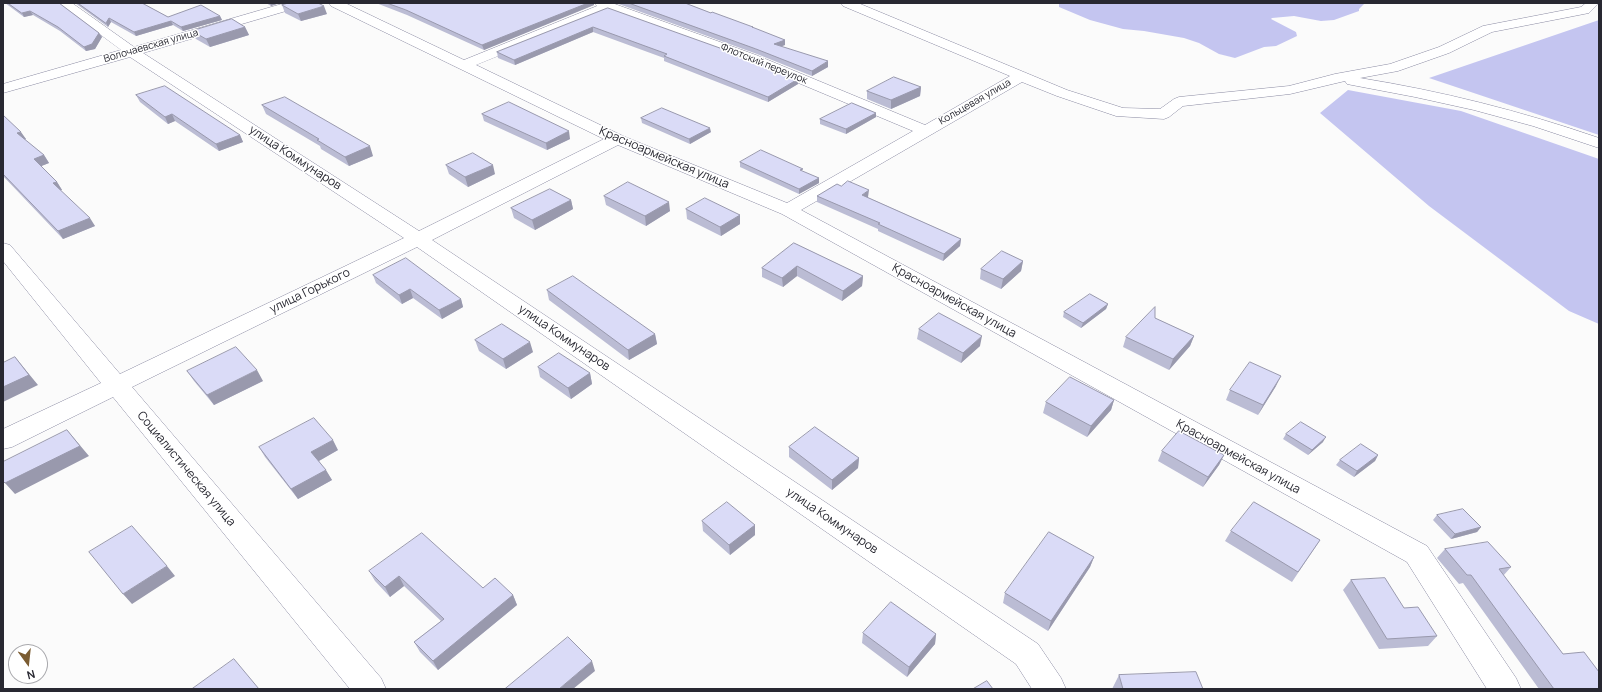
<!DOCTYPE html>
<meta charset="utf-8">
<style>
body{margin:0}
#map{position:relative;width:1602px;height:692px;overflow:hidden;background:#fbfbfb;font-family:Manrope,sans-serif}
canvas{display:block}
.frame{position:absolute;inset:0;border:4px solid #282831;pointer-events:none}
.north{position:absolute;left:8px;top:644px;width:40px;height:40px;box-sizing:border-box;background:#fff;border:1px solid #a9a9ad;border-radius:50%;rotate:165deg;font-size:11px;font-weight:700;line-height:16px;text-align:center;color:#282831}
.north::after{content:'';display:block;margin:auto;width:14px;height:18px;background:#7b5c31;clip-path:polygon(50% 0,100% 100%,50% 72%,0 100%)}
</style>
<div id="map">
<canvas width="1602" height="692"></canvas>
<div class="frame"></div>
<div class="north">N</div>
</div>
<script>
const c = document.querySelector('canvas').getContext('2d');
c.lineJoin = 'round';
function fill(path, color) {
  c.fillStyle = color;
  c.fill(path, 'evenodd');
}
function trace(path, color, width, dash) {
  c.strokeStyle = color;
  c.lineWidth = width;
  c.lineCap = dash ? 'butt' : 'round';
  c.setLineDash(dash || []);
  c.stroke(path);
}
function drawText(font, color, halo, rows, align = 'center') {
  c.font = font + ' Manrope,sans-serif';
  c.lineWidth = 3;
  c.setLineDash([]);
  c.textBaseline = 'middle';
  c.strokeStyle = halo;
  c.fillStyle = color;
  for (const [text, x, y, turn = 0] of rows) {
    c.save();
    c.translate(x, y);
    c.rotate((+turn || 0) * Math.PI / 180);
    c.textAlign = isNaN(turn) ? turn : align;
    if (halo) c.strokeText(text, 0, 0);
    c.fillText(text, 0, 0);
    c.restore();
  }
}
const green = new Path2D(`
 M1059,3h306l-6,6v2l-25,9 -13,1 -27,-5 -22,2 -1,1 25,13 1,4 -21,10 -12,1 -29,11 -16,-4 -20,-11 -15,-5 -40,-7 -21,-2 -33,-9 -31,-13z
 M1599,20v115l-170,-57z
 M1348,90l113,21 138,48v165l-30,-13 -140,-105 -109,-93z`);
const minor = new Path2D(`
 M58,3h14l62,44 151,-44h20l-2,3 -160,47 276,178 185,-92 -273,-133 -2,-3h16l119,57 133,-54 -3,-3h18l144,52 169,70 85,-49 -167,-70 -2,-3h17l209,87 56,18 37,1 14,-10 5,-2 110,-11 46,-12 55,-10 49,-17 44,-21 98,-19 5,-4h13l-10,10 -97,19 -43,21 -51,18 -38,7c81,13 161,33 239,60v10l-66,-22 -59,-16 -59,-13 -63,-12 -5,-1 -2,-3 -55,13 -107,12 -14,11 -5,2 -48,-3 -59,-20 -35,-14 -221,128 626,336 89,132 5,11h-34l-80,-127 -625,-348 -164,-69 -186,95 606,404 23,34 5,11h-34l-16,-25 -599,-417 -285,140 249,291 5,11h-36l-237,-292 -101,50 -9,2v-20l98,-46 -98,-122v-18l7,2 110,129 284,-136 -274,-181 -127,36v-9l118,-34zM609,11l137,50 167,70 -126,72 -164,-67 -147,-71z`);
const wall = new Path2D(`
 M5,3h54l40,30 3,4 -7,12 -9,2 -26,-20 -27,-16 -9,2z
 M75,3h67l26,14 52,-1 2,4 -39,11 -10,-6 -37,11 -25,-14 -3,5z
 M266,3h14l-9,3z
 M376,3h218v2l-110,45 -77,-35z
 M616,3h69l26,10 74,27v5l-4,1 47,21 -16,9 -55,-22z
 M282,5l45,9 -26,7 -16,-8z
 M608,8l190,76 -30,18 -104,-41v-3l-71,-26 -78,33 -17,-7 -1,-6z
 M245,27l4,8 -39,12 -14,-8 -4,-8z
 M921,87l-1,9 -29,13 -24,-10v-8z
 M136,95l104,40 3,7 -24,9 -44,-30 -7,3 -28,-22z
 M262,105l111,51 -24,10 -28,-17 -1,-3 -54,-32z
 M876,113v4l-30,17 -26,-10v-5z
 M482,114l88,25 -23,11 -63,-29z
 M3,115l23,24 -1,1 19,15 5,8 -8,3 16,16 5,8h-2l35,36 -32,13 -60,-63z
 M641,118l70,14 -21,12 -48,-21z
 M740,162l79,16v5l-20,11 -59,-27z
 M446,165l49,9 -27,13 -19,-13z
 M604,196l66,15 -24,15 -40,-21z
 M817,196l51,1h-1l94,42 -1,7 -17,15 -65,-30v-2l-61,-27z
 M571,200l2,9 -38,21 -21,-12 -3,-10z
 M686,209l54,6v9l-19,12 -34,-17z
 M794,243l69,33 -1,10 -20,15 -45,-25 -14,11 -21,-10v-9z
 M1023,261l-2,10 -20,18 -21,-10 1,-10z
 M373,275l88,24 2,8 -21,12 -29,-21 -11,6 -26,-21z
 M547,290l108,44 2,10 -28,16 -80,-60z
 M1108,304l-2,5 -25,19 -18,-11 1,-5z
 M1155,318l39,18 -4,10 -21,24 -46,-23 3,-10z
 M919,329l61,17 -19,17 -44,-24z
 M475,340l58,12 -27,17 -27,-18z
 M538,367l52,6 2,11 -21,15 -31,-22z
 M187,371l76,10 -49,24 -20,-24z
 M1276,386l-18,29 -32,-15 4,-10z
 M1114,400l-3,10 -24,27 -44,-24 3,-11z
 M1286,434l37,8 -15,13 -25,-16z
 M259,447l79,3 -19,11 13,19 -34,19 -33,-42z
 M789,447l70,11 -1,10 -26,22 -43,-33z
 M1162,451l62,4 -5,10 -16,22 -45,-26z
 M1378,455l-3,6 -21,16 -18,-12 4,-5z
 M1437,515l44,12 -4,5 -26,7 -18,-19z
 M702,521l53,4v10l-25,20 -27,-24z
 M1231,531l89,9 -28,42 -67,-41z
 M1445,549l66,18 -8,9 60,78 36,35h-60l-76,-106 -4,1 -22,-26z
 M1094,557l-4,10 -42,64 -45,-28 2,-10z
 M369,571l114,17 30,7 4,10 -79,65 -18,-18 -6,-10 27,-21 -37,-35 -14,11 -15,-16z
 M1351,580l53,28 33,28 -9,10 -49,3 -36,-59z
 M863,633l73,1 -1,10 -28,33 -45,-34z
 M1119,675l84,14h-91z`);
const shadedWall = new Path2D(`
 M270,3h10l-9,3z
 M588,3h6v2l-110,45 -2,-5z
 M324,6l3,8 -26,7 -3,-7z
 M30,11l3,4 -9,2 -2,-4z
 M220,16l2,4 -39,11 -2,-4z
 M109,18l2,4 -3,5 -2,-4z
 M171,21l2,4 -37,11 -2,-4z
 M245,27l4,8 -39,12 -4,-8z
 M593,27v5l-78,33 -1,-5z
 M99,33l3,4 -7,12 -9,2 -2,-4z
 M785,40v5l-11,4v-5z
 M828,61v6l-16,9v-5z
 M798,79v5l-30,18v-5z
 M921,87l-1,9 -29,13v-9z
 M876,113v4l-30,17v-5z
 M172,114l3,7 -7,3 -3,-7z
 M710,128l1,4 -21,12 -1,-5z
 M569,131l1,8 -23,11 -1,-7z
 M21,132l5,7 -4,2 -5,-8z
 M240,135l3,7 -24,9 -3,-7z
 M370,146l3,10 -24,10 -4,-9z
 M44,155l5,8 -10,4 -5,-8z
 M493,165l2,9 -27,13 -3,-10z
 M819,178v5l-20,11v-5z
 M57,182l5,8 -4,1 -5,-8z
 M869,190l-1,7 -7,5 1,-7z
 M571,200l2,9 -38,21 -3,-10z
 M669,202l1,9 -24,15 -1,-10z
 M740,215v9l-19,12 -1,-9z
 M90,218l5,8 -32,13 -5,-8z
 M961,239l-1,7 -17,15 1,-7z
 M1023,261l-2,10 -20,18 2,-10z
 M797,266v10l-14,11 -1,-9z
 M863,276l-1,10 -20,15 1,-10z
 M410,289l3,9 -11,6 -3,-9z
 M461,299l2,8 -21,12 -3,-9z
 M1108,304l-2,5 -25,19 2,-5z
 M655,334l2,10 -28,16 -1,-10z
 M982,336l-2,10 -19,17 2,-10z
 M1194,336l-4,10 -21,24 4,-11z
 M530,342l3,10 -27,17 -3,-10z
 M15,357l23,28 -35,17v-15z
 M257,370l6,11 -49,24 -7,-10z
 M590,373l2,11 -21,15 -3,-11z
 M1281,376l-5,10 -18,29 5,-10z
 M1114,400l-3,10 -24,27 4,-11z
 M67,430l22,26 -74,38 -10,-11z
 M1326,437l-3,5 -15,13 4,-5z
 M333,440l5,10 -21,12 -6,-10z
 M1224,455l-5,10 -16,22 5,-10z
 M1378,455l-3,6 -21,16 3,-6z
 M859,458l-1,10 -26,22v-10z
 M326,470l6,10 -34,19 -7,-10z
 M755,525v10l-25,20 -1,-10z
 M1481,527l-4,5 -26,7 4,-5z
 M1094,557l-4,10 -42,64 3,-10z
 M167,566l8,10 -43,28 -9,-10z
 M399,576l5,10 -14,11 -5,-10z
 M513,595l4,10 -79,65 -5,-9z
 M936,634l-1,10 -28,33 2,-10z
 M592,661l3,10 -22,18h-14z`);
const building = new Path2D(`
 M8,3h51l40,30 -7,11 -8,3 -26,-20 -28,-16 -8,2z
 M78,3h64l26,14 33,-12 19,11 -39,11 -10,-6 -37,11 -25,-14 -3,5z
 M289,3h29l6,3 -26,8 -16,-9z
 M387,3h201l-106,42 -76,-35z
 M629,3h56l26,10 1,-1 41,15h-1l33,13 -11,4 54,17 -16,10 -56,-22z
 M608,8l137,49 53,22 -30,18 -104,-41 3,-2 -74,-27 -79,33 -17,-8z
 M232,19l13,8 -39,12 -14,-8z
 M894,77l27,10 -30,13 -24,-9z
 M165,86l75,49 -24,9 -44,-30 -7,3 -29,-22z
 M285,97l85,49 -25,11 -28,-17 2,-1 -57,-34z
 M509,102l60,29 -23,12 -64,-29z
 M852,103l24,10 -30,16 -26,-10z
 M662,108l48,20 -21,11 -48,-21z
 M3,115l18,17 -4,1 27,22 -10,4 23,23 -4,1 37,35 -32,13 -55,-57z
 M761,150l42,19 -3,1 19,8 -20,11 -59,-27z
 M473,153l20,12 -28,12 -19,-12z
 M848,181l21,9 -7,5 99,44 -17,15 -66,-30 2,-1 -63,-27 20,-12 4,2z
 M628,182l41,20 -24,14 -41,-20z
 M550,189l21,11 -39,20 -21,-12z
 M705,198l35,17 -20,12 -34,-18z
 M794,243l69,33 -20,15 -46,-25 -15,12 -20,-10z
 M1002,251l21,10 -20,18 -22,-10z
 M406,258l55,41 -22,11 -29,-21 -11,6 -26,-20z
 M573,276l82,58 -27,16 -81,-60z
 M1090,294l18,10 -25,19 -19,-11z
 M1155,307v11l39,18 -21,23 -47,-22z
 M939,313l43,23 -19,17 -44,-24z
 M502,324l28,18 -27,17 -28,-19z
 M236,347l21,23 -50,25 -20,-24z
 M559,353l31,20 -22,15 -30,-21z
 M15,357l14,18 -26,12v-24z
 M1250,362l31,14 -18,29 -33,-15z
 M1070,377l44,23 -23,26 -45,-24z
 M314,418l19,22 -22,12 15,18 -35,19 -32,-42z
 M1301,422l25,15 -14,13 -26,-16z
 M815,427l44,31 -27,22 -43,-33z
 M67,430l13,16 -75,37 -2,-2v-19z
 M1179,431l45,24 -16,22 -46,-26z
 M1361,444l17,11 -21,16 -17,-11z
 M727,502l28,23 -26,20 -27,-24z
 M1254,502l66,38 -22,32 -67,-41z
 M1463,509l18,18 -26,7 -18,-19z
 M132,526l35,40 -44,28 -34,-42z
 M1049,532l45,25 -43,64 -46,-28z
 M422,533l61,55 12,-10 18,17 -80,66 -19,-19 30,-23 -45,-43 -14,11 -16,-16z
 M1488,542l23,25 -12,2 64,85 21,-2 15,20v17h-45l-83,-114h-4l-22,-26z
 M1385,578l19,30 14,-1 19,29 -50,3 -36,-59z
 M891,602l45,32 -27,33 -46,-34z
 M568,637l24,24 -33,28h-54z
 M234,659l25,30h-67z
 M1196,672l7,17h-80l-4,-14z
 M987,681l6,8h-20z`);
const farStreetnames = [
 ["Волочаевская улица",151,46,-16],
 ["Флотский переулок",764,64,22],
 ["Кольцевая улица",975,102,-30]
];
const streetNames = [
 ["улица Коммунаров",295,158,33],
 ["Красноармейская улица",664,158,23],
 ["улица Горького",310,291,-26],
 ["Красноармейская улица",954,301,29],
 ["улица Коммунаров",564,338,34],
 ["Красноармейская улица",1238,457,29],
 ["Социалистическая улица",186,469,50],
 ["улица Коммунаров",832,521,34]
];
fill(green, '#c4c5f0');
trace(minor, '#8a8aa2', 1);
fill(minor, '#fff');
fill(wall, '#bbbcd4');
fill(shadedWall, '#9999ad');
fill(building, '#dadbf7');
trace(building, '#9999ad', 1);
drawText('10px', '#282831', '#fff', farStreetnames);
drawText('12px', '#282831', '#fff', streetNames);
</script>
